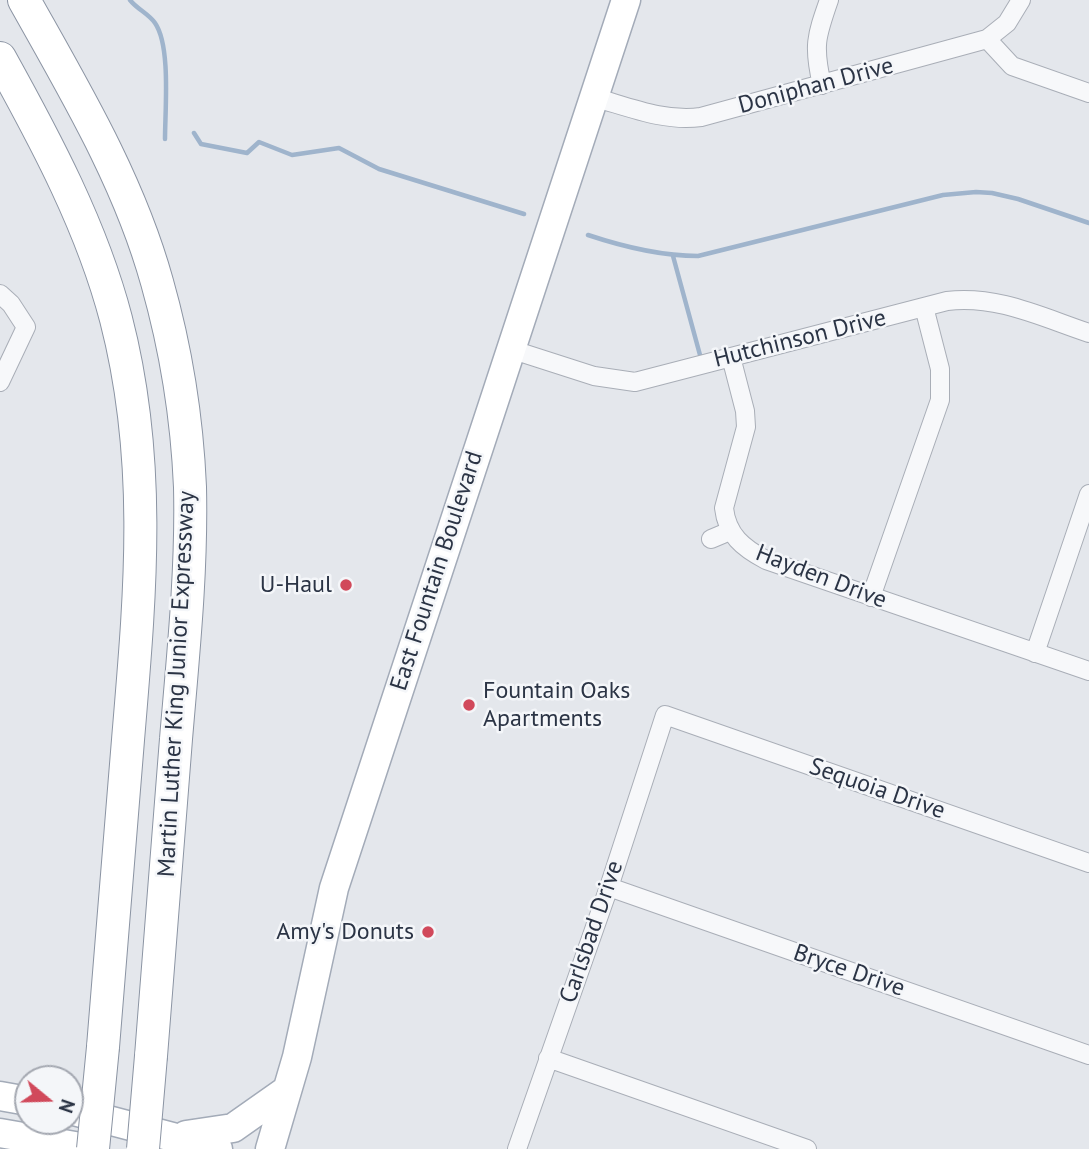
<!DOCTYPE html>
<style>
body{margin:0}
#map{position:relative;width:1089px;height:1149px;overflow:hidden;background:#e4e7ec;font-family:"PT Sans",sans-serif}
canvas{display:block}
.north{position:absolute;left:14px;top:1065px;width:70px;height:70px;box-sizing:border-box;background:#f4f6f9;border:2px solid #a4a8b1;border-radius:50%;rotate:109deg;font-size:19px;font-weight:700;line-height:28px;text-align:center;color:#2b3445}
.north::after{content:'';display:block;margin:auto;width:24px;height:32px;background:#d1495b;clip-path:polygon(50% 0,100% 100%,50% 72%,0 100%)}
</style>
<div id="map">
<canvas width="1089" height="1149"></canvas>
<div class="north">N</div>
</div>
<script>
const c = document.querySelector('canvas').getContext('2d');
c.lineJoin = 'round';
function trace(path, color, width, dash) {
  c.strokeStyle = color;
  c.lineWidth = width;
  c.lineCap = dash ? 'butt' : 'round';
  c.setLineDash(dash || []);
  c.stroke(path);
}
function drawText(font, color, halo, rows, align = 'center') {
  c.font = font + ' "PT Sans",sans-serif';
  c.lineWidth = 5;
  c.setLineDash([]);
  c.textBaseline = 'middle';
  c.strokeStyle = halo;
  c.fillStyle = color;
  for (const [text, x, y, turn = 0] of rows) {
    c.save();
    c.translate(x, y);
    c.rotate((+turn || 0) * Math.PI / 180);
    c.textAlign = isNaN(turn) ? turn : align;
    if (halo) c.strokeText(text, 0, 0);
    c.fillText(text, 0, 0);
    c.restore();
  }
}
const stream = new Path2D(`
 M130,0c7,9 19,14 25,23 16,23 10,87 10,116
 M194,133l7,11 46,9 12,-11 33,13 47,-7 40,21 145,45
 M588,235c36,12 72,21 110,21l245,-61 33,-3 16,1 26,6 71,24
 M673,256l27,99`);
const minor = new Path2D(`
 M987,39l25,27 77,27
 M822,85c-9,-39 -6,-48 7,-85
 M593,97c36,10 71,25 108,20l286,-78 20,-16 14,-23
 M0,294l11,10 15,23 -26,55
 M510,349l84,27 41,6 312,-81c51,-6 94,16 142,32
 M731,357l14,54 1,16 -22,81c3,27 19,40 42,52l323,111
 M711,539l19,-8
 M871,597l69,-197v-31l-16,-62
 M1035,653l54,-159
 M609,887l480,168
 M548,1058l259,91
 M517,1149l92,-262 56,-172 424,148`);
const primary = new Path2D(`
 M0,1096l28,5
 M70,1110l148,39
 M0,1133l92,16
 M186,1135l47,-7 54,-38
 M270,1149l27,-92 37,-169 292,-888`);
const motorway = new Path2D(`
 M24,0c51,91 105,181 133,282 19,67 30,136 33,205 2,84 -7,169 -14,252 -8,106 -16,212 -25,317
 M0,58c46,83 92,169 116,261 37,143 24,277 12,421 -8,103 -17,205 -25,307`);
const motorwayBridge = new Path2D(`
 M93,1149l10,-102
 M143,1149l8,-93`);
const markers = [
 [346,585,7,"#d1495b"],
 [469,705,7,"#d1495b"],
 [428,932,7,"#d1495b"]
];
const streetNames = [
 ["Doniphan Drive",816,86,-15],
 ["Hutchinson Drive",800,339,-14],
 ["East Fountain Boulevard",437,571,-72],
 ["Hayden Drive",821,577,21],
 ["Martin Luther King Junior Expressway",177,684,-87],
 ["Sequoia Drive",877,789,19],
 ["Carlsbad Drive",592,932,-71],
 ["Bryce Drive",849,971,19]
];
const poiNames = [
 ["U-Haul",332,585],
 ["Fountain Oaks",483,691,"left"],
 ["Apartments",483,719,"left"],
 ["Amy's Donuts",414,932]
];
trace(stream, '#9fb4cc', 4.5);
trace(minor, '#a9aeb7', 20);
trace(primary, '#a3abb8', 31);
trace(motorway, '#8b94a3', 34);
trace(minor, '#f7f8fa', 18);
trace(primary, '#fff', 28);
trace(motorway, '#fff', 32);
trace(motorwayBridge, '#8b94a3', 34, []);
trace(motorwayBridge, '#fff', 32);
for (const [x, y, r, color] of markers) {
  const dot = new Path2D();
  dot.arc(x, y, r, 0, 2 * Math.PI);
  c.fillStyle = color;
  c.fill(dot);
  trace(dot, '#f4f6f9', 2.5);
}
drawText('24px', '#2b3445', '#f4f6f9', streetNames);
drawText('24px', '#2b3445', '#f4f6f9', poiNames, 'right');
</script>
